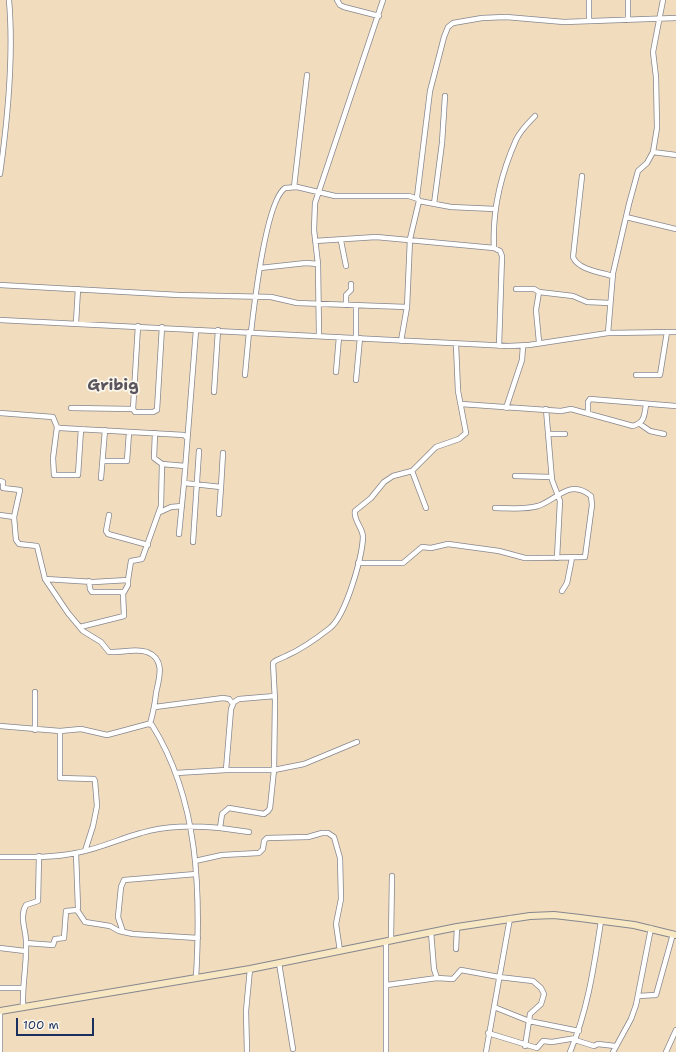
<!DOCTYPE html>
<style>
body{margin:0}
#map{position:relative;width:676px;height:1052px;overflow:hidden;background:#f1ddbd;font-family:"Shantell Sans",sans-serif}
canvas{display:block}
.scale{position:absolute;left:16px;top:1018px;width:78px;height:18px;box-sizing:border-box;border:2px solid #1b2f5e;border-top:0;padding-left:5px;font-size:12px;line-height:14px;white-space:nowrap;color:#1b2f5e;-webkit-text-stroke:3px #fbf7ec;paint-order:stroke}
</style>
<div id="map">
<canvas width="676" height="1052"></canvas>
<div class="scale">100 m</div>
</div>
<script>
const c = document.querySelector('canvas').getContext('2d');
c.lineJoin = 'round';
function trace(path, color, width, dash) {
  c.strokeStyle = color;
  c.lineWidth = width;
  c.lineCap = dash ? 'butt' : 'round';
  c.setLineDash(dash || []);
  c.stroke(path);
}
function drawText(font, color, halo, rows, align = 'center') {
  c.font = font + ' "Shantell Sans",sans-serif';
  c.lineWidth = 3.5;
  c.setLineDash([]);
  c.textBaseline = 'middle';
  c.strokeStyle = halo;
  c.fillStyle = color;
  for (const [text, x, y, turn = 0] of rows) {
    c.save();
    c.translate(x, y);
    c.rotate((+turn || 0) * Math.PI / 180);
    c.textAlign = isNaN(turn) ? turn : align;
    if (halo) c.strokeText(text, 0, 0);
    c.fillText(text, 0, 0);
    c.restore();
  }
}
const minor = new Path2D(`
 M337,0l3,5 4,2 35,9
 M628,20v-20
 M589,21v-21
 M653,152l23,3
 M0,174c8,-57 14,-117 9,-174
 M582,176l-9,81c5,13 28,15 39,19
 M294,187l13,-112
 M417,197l13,-106 14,-54 4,-10 5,-4 29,-5 24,-1 58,5 112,-4
 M419,201l32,6 44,2
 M434,204l8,-61 3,-47
 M626,217l50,12
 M315,241l61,-4 118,11 6,3 2,5 -3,90
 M341,241l5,25
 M494,248c-2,-37 7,-74 22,-108 4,-9 12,-17 19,-24
 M260,268l46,-5 12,1
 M0,285l179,10 92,2 26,6 110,4
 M516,289h18l5,3
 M346,305v-10l5,-5v-6
 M356,305v33
 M0,320l509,26 20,-1 79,-12 68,-1
 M76,323l2,-34
 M138,326l-5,83 2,3h18l4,-2 5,-83
 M196,330l-12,153 37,4 -2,27
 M251,332c3,-26 15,-131 34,-144l12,-1 38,9h74l9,3 1,2 -9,38 -3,68 -6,34
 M608,333l5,-60 16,-69 9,-33 9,-8 6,-11 4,-24 -1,-51 -3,-25 10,-52
 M319,336l-1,-72 -4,-34 1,-27 68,-203
 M539,342l-3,-32 3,-18 34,4 14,6 23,1
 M336,372l3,-35
 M245,375l4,-43
 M636,375h24l7,-43
 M356,380l4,-42
 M214,392l4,-62
 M461,404l100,7 10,-2 62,17c12,-4 11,-10 13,-21
 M71,408l62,1
 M506,408l16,-48 1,-14
 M546,409l6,71 8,21 -3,57
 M0,413l53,4 4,10 3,1 124,7 3,3
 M588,413v-11l2,-3 86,7
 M640,424l10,7 14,3
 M57,427l-4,31 1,17h24l3,-46
 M155,433l-1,25 8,6
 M548,434h17
 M103,461h24l2,-29
 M412,471l14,37
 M515,476l37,1
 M101,478l4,-48
 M0,481l3,1v6l17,2 -6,27
 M221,487l2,-34
 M160,512l11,-5 11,-1
 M0,515l14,2 2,23 3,4 18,2 8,33 23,34 15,18 18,11 8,10c13,1 26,-4 38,0 19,7 12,27 9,41 -1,11 -3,20 -6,31
 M109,515l-3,16 2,3 40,11
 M179,534l5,-51
 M193,542l6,-91
 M358,563h45l19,-16 9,1 17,-4 51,7 26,7 60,-1 7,-52 -1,-9c-22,-18 -34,4 -53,10 -14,4 -29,2 -43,2
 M45,579l49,3 34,-2 3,-19 11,-2 19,-53 1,-42 23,2
 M89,581l1,8 2,3h32
 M562,591l5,-8 5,-25
 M80,627l44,-11 -1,-22 5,-9v-5
 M155,707l68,-9 6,1 4,5
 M0,726l60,5 21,-2 26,6 41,-11 4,1c47,75 49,167 44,253
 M35,730v-38
 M60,731v47l34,1 1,2 2,25 -4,20 -8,25
 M226,770l5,-61 3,-7 5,-3 36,-3
 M176,773l50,-3h48l1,-69 -2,-38c3,-4 8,-4 13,-7 16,-7 30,-17 44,-28 16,-13 32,-70 33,-91 0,-9 -10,-17 -8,-26l16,-13 13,-16 9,-6 19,-5 24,-24 23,-8 7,-6 -8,-42 -2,-46
 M220,828l29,4
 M0,857c25,0 52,1 76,-4 23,-4 43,-14 65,-20 26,-8 51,-7 79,-5l2,-14 7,-6 35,6 4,-3 2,-3 4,-38 30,-6 53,-22
 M195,861l27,-6 37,-2 4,-4 1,-8 3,-3 41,-1 14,-4h6l6,4 6,21 1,41 -5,25 4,27
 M77,910l8,12 25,4 9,5 14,3 65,4
 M123,932l-5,-15 3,-30 3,-7 72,-6
 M431,932l3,37 3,9 16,1 8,-9 38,7 34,4 8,7 3,6 -3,10 -11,10 -1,7 50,10
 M391,939l1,-63
 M386,941v111
 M26,943l27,2 2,-6 9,-1 2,-27 11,-1 1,-2 -2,-55
 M0,948l25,3
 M456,949l1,-22
 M279,963l14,86
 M387,985l50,-7
 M0,988h22
 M638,996l18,-1 17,-61
 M23,1007c-1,-22 4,-43 3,-65 0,-13 -7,-25 0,-37l12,-4 1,-45
 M494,1007l35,14 -4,25
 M0,1011v41
 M488,1033l49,15 6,-7 9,1 24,-4
 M575,1040l19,6 4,-2 17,2
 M247,1052l-1,-41 4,-42
 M486,1052l24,-134
 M570,1052c18,-42 24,-86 31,-131
 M613,1052l18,-33 5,-14 15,-77
 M666,1052l10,-22`);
const secondary = new Path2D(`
 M0,1011l250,-42 207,-42 73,-11 24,-1 26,3 54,7 42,10`);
const quarterNames = [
 ["Gribig",113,386]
];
trace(minor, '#86868e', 6);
trace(secondary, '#86868e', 8);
trace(minor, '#fff', 4.5);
trace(secondary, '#f7e8c3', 6);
drawText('bold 16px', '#5a545d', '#fbf7ec', quarterNames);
</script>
